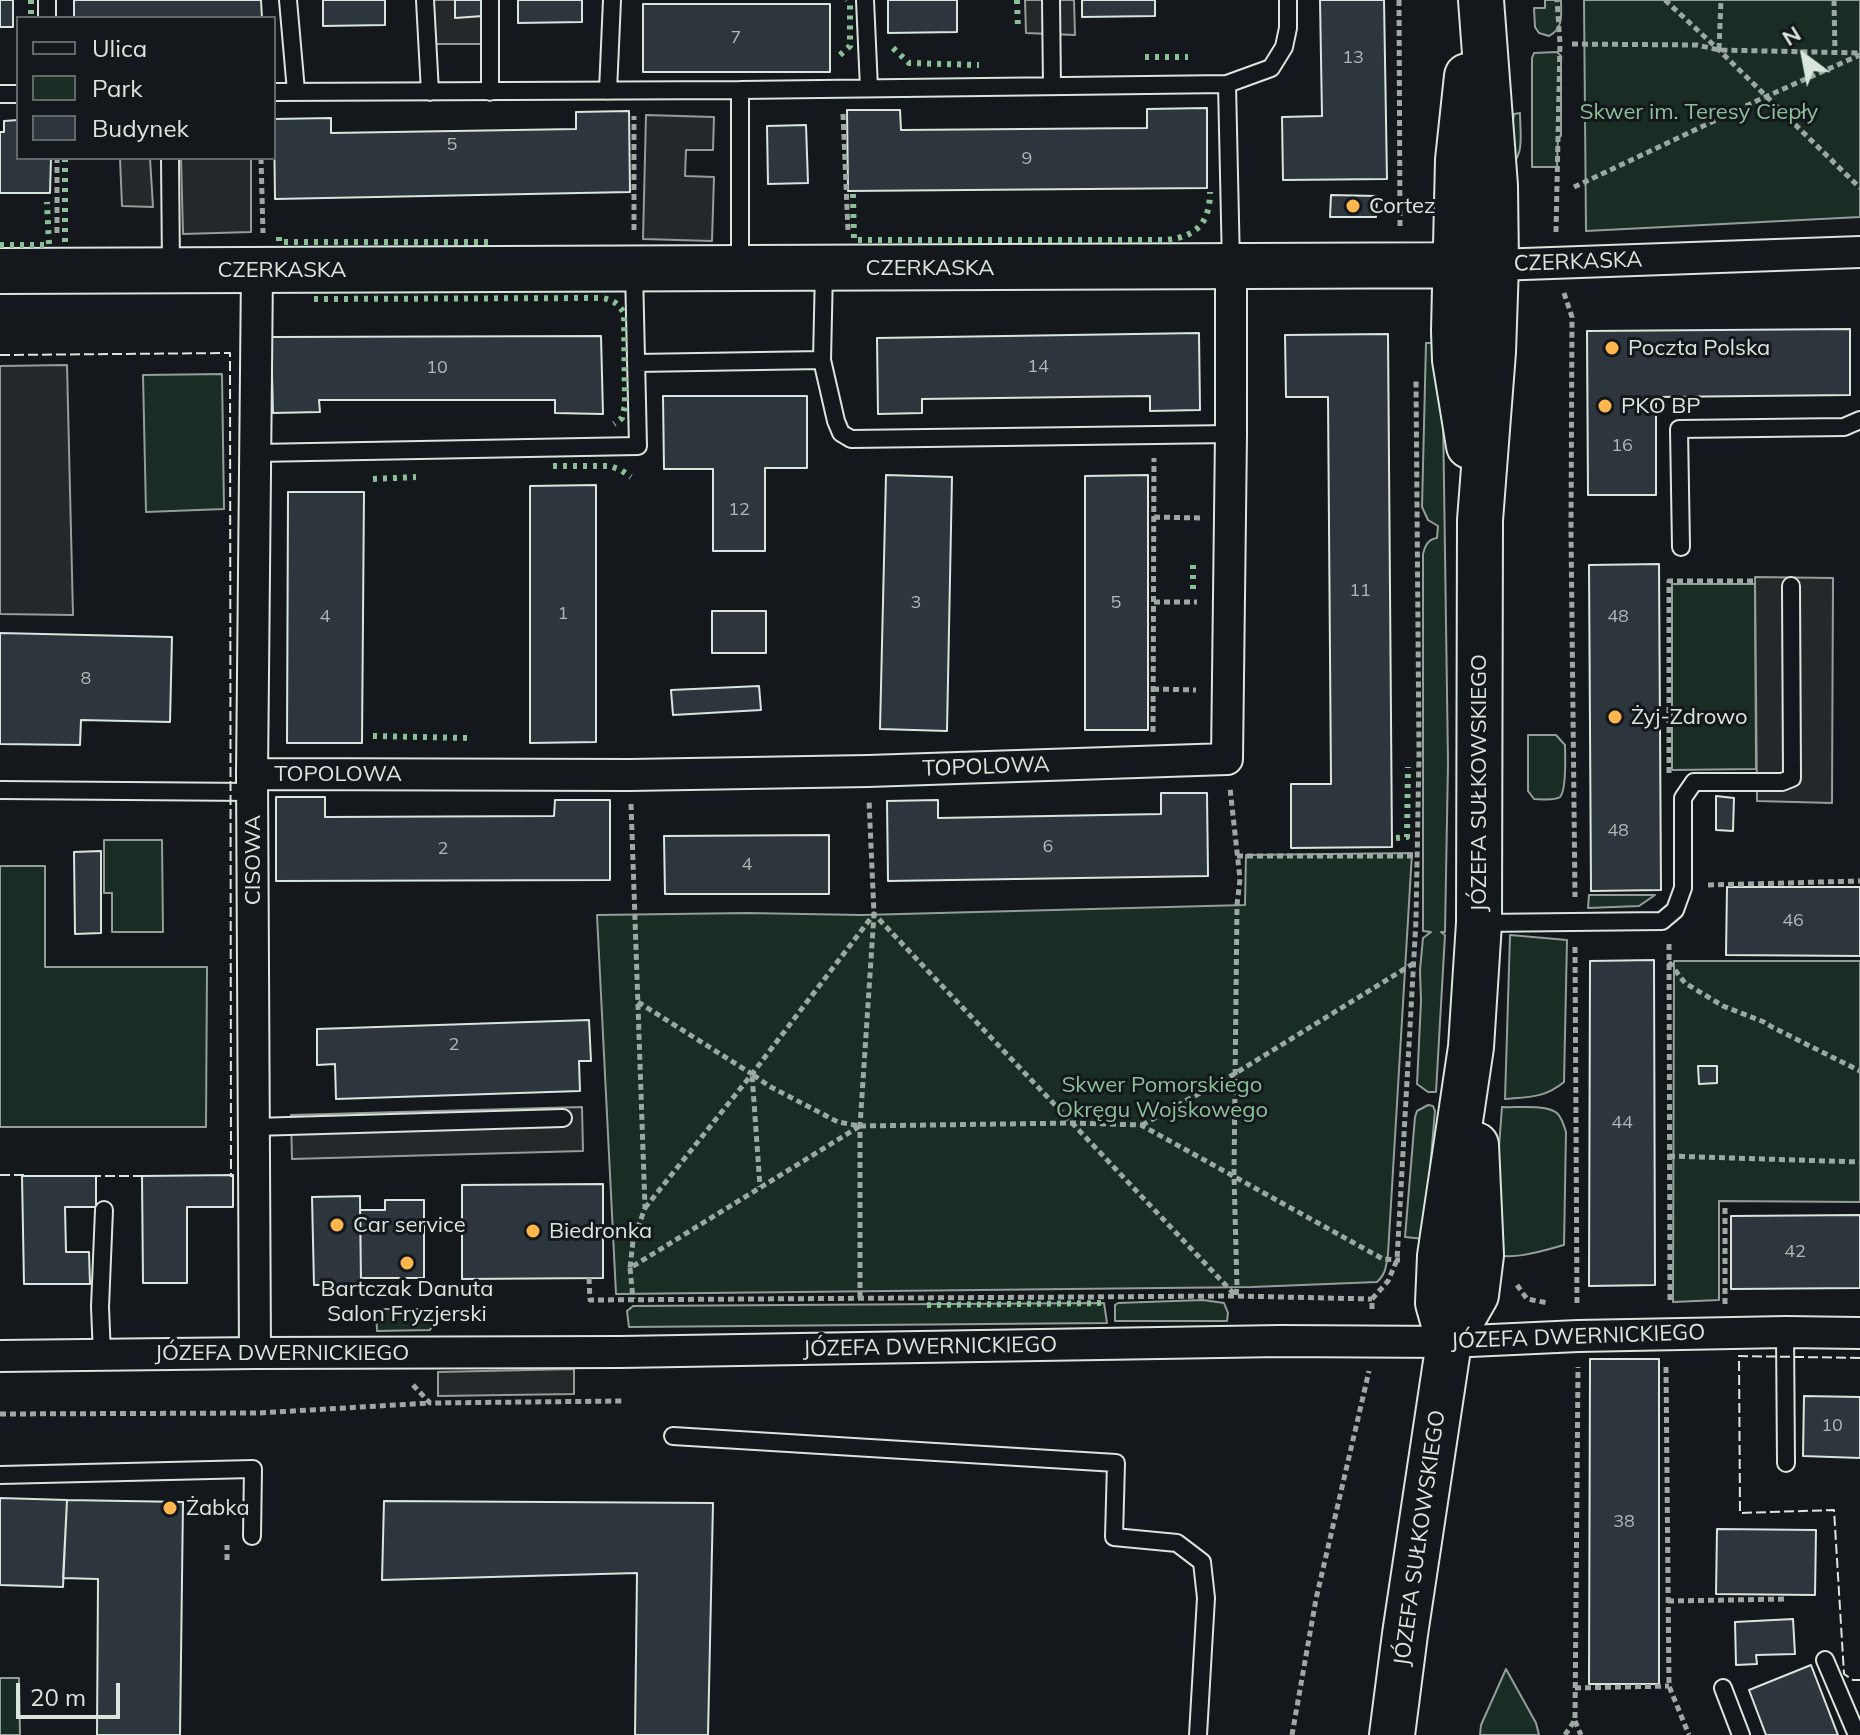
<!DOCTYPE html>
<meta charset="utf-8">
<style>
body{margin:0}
#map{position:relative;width:1860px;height:1735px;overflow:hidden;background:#14181c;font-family:Mulish,sans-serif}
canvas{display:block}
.legend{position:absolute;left:16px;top:16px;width:260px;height:144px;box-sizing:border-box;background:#14181c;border:2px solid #626a69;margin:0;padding:10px 14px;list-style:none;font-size:24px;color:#d8e6dc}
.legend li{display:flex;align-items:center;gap:16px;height:40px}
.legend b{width:40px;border:2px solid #626a69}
.north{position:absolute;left:1764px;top:16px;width:80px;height:80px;-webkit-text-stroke:6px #14181c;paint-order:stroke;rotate:328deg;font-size:22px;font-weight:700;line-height:32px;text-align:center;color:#d8e6dc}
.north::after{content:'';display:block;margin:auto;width:28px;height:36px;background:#d8e6dc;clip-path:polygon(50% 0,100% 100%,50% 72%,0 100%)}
.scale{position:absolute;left:16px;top:1683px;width:104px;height:36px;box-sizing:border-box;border:4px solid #d8e6dc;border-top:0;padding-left:10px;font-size:24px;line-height:28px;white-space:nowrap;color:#d8e6dc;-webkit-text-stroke:6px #14181c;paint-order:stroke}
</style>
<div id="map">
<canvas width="1860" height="1735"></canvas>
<ul class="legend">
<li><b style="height:10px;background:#14181c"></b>Ulica</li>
<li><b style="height:22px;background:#1a2d24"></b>Park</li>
<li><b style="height:22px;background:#2c363c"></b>Budynek</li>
</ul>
<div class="north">N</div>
<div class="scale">20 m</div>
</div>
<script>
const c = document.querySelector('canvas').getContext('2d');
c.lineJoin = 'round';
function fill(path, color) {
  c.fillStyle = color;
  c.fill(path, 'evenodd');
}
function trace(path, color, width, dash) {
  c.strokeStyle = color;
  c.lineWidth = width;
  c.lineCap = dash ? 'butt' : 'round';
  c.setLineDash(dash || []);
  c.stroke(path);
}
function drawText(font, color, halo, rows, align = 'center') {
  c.font = font + ' Mulish,sans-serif';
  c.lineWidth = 6;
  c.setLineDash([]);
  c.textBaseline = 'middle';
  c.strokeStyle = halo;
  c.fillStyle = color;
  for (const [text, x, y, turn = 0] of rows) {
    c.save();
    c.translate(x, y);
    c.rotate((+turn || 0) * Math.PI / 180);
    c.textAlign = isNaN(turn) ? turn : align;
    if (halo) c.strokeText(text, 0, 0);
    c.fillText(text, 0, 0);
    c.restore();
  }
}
const green = new Path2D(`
 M1545,0h16c0,15 3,28 -12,36l-10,-3 -4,-6 -1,-19h11z
 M1584,0h276v217l-274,14z
 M1557,52l4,4v80l-3,1 -1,30h-25v-109l2,-5z
 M1520,113c0,21 6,46 -15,57l9,-56z
 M1426,343h16l6,420 -3,169h-4l4,3 -9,157h-8l-11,-8 4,-83 -1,-31 3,-32 8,-6 -8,-1v-377c2,-8 5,-15 14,-16l1,-12 -10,-6 -6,-13z
 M222,374l2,135 -78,3 -3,-137z
 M1672,584h83l1,185 -84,1z
 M1528,735h28l9,10c0,10 2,45 -5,52 -6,4 -20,2 -26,2l-6,-8z
 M104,840h58l1,92h-51v-39h-8z
 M1412,853l-24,401c-2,12 -2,20 -11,28l-125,5 -636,7 -19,-379 150,-2 115,2 383,-10 1,-50z
 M0,866h45v101h162l-1,160h-206z
 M1589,895h66l-16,11 -51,2z
 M1510,935l57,5 -3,142c-19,16 -36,15 -59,17z
 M1674,961h186v241l-141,-1v99l-46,2z
 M1428,1105l5,1 2,5 -11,128 -19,-2 10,-120 2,-6z
 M1502,1107c14,1 44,-3 55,6 5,5 7,12 9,19l-2,113c-18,5 -58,18 -73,7z
 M1203,1300l21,3 4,10 -1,8h-112v-16l3,-2z
 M1104,1303l3,20 -478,4 -2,-16 6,-5z
 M376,1309h55c5,6 3,14 -1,21l-53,1z
 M1506,1669l30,54 3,12h-59l1,-10z
 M0,1678h19l1,57h-20z`);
const parking = new Path2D(`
 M433,0h55v44h-55z
 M1025,0h49l1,35 -49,-2z
 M646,115l68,2 -1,33h-27l-1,26 29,1 -2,64 -69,-2z
 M120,158h30l3,49 -31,-1z
 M181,158h70v74l-68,2z
 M67,365l6,250 -73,-1v-248z
 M1755,577l78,1 -1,225 -75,-2z
 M582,1107l1,44 -291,8 -1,-44z
 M574,1369v25l-136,2v-24z`);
const building = new Path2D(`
 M0,0h13v27h-13z
 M74,0h187l1,18h-188z
 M323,0h62v25l-62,1z
 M455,0h27l1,16 -28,2z
 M518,0h64v22l-64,1z
 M888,0h69v32l-69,1z
 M1082,0h73v16l-73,1z
 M1320,0h64l3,179 -104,1 -1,-63 40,-1z
 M643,4h187v68h-187z
 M1207,108v80l-359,3 -1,-81h53l1,20 246,-2v-19z
 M629,111l1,81 -355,7 -1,-80 57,-1v15l245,-4v-17z
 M18,120v38h33l-1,35h-50v-61h4v-11z
 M806,125l2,58 -40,1 -1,-58z
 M1331,195l46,1 -1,21h-46z
 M1850,329v66l-194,2v98h-68l-1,-164z
 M1199,333l1,77 -50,1v-15l-228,3v14l-44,1 -1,-76z
 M1388,334l4,513 -101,1v-64h40l-3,-387h-42l-1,-62z
 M601,336l2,78 -48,-1v-13h-236l1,12 -47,1 -2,-76z
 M663,396h144v72h-42v83h-52v-82h-49z
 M886,475l66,2 -5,254 -67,-2z
 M1148,475v255h-63v-254z
 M596,485v257l-66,1v-257z
 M288,492h76l-2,251h-75z
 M1659,564l2,326 -70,1 -2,-326z
 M712,611h54v42h-54z
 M0,633l172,4 -2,85 -89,-2 -1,25 -80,-1z
 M759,686l2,24 -88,5 -2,-25z
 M1161,793h46l1,83 -320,5 -1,-80 51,-1v18l223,-4z
 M1716,796l18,2 -1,33 -17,-1z
 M276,797h49v20l229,-1 1,-16h55v80l-334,1z
 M829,835v59h-164l-1,-58z
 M101,851v82l-26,1 -1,-82z
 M1727,887h133v69l-134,-1z
 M1654,960l1,325 -66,1 1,-325z
 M589,1020l2,41h-12l1,30 -244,8 -1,-35 -18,1v-36z
 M1698,1066h19v17l-18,1z
 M233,1175v32h-46v76h-44l-1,-107z
 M22,1176h74v31h-31l1,45h23l1,32h-66z
 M603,1184v94l-141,1v-94z
 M360,1196l1,89h-47l-2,-88z
 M385,1200h39v78h-63l-1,-68h25z
 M1860,1215v73l-129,1v-73z
 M1590,1359h69v325h-70z
 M1804,1396l56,1v61l-57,-2z
 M0,1498l67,2 -4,87 -63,-2z
 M67,1500l116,2 -3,233h-83l1,-156 -35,-1z
 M384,1501l329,2 -5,232h-73l2,-162 -255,7z
 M1717,1529l99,1 -1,65 -99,-1z
 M1793,1619l2,35 -39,1 1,9 -21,1 -1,-43z
 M1811,1665l27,70h-72l-17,-45z`);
const path = new Path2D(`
 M1399,0l1,227
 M1665,0l54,50 141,138
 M1834,0l1,53
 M1572,44l125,1 22,5 141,3
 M1719,49l2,-49
 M843,114l5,118
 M261,158l2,75
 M1574,187l191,-90 95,-42
 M634,230v-114
 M1556,232l4,-189 -3,-43
 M57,233v-75
 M1564,293l8,24 -1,214 4,366
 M1154,517l47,1
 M1154,602h43
 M1153,689l43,1
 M1153,732l1,-274
 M1669,773v-192h86
 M631,804l14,404 -12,33 -3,27 230,-142 -22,-4 -69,-36 -17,-12 8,113
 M1237,856h180
 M1708,885l152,-4
 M1669,944l1,358
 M1575,947l2,358
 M1669,962l16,21 38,23 41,16 8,5 88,44
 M638,1002l114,72
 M1142,1125l94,-52 178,-110
 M860,1126l213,-3 68,2 242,134 17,1
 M1669,1156l191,6
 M645,1208l107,-134 122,-160 362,382 1,-9 -3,-112 3,-270 3,-26 -10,-91
 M630,1268l3,31
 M589,1278l1,22 646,-4 136,3
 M1517,1285l10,14 21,4
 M860,1298v-172l14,-212 -5,-114
 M1725,1304v-96
 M1372,1309v-10l16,-18 9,-21 19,-340 3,-166 -3,-374
 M1666,1367l3,319 20,49
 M413,1385l17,18 192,-2
 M0,1414l258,-1 172,-10
 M227,1560v-15
 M1668,1601l118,-2
 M1575,1688l94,-2
 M1575,1721l6,14
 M1292,1735l24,-136 53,-228
 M1565,1735l10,-15 3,-353`);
const lane = new Path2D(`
 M288,0l8,91
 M425,0l5,92
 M865,0l4,88
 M1051,0l1,86
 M47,18v-18
 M1227,84l44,-16 13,-21 4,-19v-28
 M608,91l4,-91
 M274,92l466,-2
 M490,92v-92
 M0,94h18
 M170,158l1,110
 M740,266v-176l487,-6 4,181
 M824,270l-2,90 14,61 5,12 10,6 380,-5
 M636,363l186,-3
 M256,453l382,-7 -4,-175
 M1681,547l-2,-118 165,-2 16,-7
 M0,790l252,2
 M1481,923l181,-2 13,-11 8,-22v-90l11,-16h88l10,-4 -1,-192
 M254,1127l309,-9
 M1785,1332l1,131
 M102,1355l-2,-48 4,-97
 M673,1436l443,27 -2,74 63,6 25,19 4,36 -8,137
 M0,1475l253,-6 -1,67
 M1825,1660l32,75
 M1723,1688l18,47`);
const street = new Path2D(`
 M1496,265l364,-13
 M252,774l378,1 238,-4 359,-12 4,-325v-167
 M255,1353l-3,-579 5,-504
 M0,1356l255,-3 365,-1 660,-11 169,1 129,-6 207,-4 75,1`);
const secondary = new Path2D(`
 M1467,76l-9,84 -4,171 1,29 14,86
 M0,271l1496,-6
 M1449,1342l-11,-39 2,-47 31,-209 8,-124 1,-403 13,-168 3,-87 -1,-79 -14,-186
 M1392,1735l13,-101 44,-292 27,-47 5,-40 -5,-110`);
const hedge = new Path2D(`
 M31,0v18
 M1017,0l1,29
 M893,48l16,15 70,2
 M840,55l10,-9v-42l-3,-4
 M1145,57h43
 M65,158v84
 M853,194l1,46h312c30,-3 44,-17 44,-48
 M279,237v5h211
 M0,245h49l-2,-43
 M314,299l288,-1c11,2 16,5 22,15l1,92 -3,13 -8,6
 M553,466h57l11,4 10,7
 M373,479l43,-2
 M1193,589v-26
 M373,736l96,2
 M1396,838l11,-1 1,-70
 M927,1305l177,-2`);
const fence = new Path2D(`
 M0,355l230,-2 1,824
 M0,1175h27
 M91,1176h56
 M1860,1358l-121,-2 1,157 94,-3 10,164 9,6h7`);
const markers = [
 [1353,206,8,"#ffb74d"],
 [1612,348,8,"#ffb74d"],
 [1605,406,8,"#ffb74d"],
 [1615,717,8,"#ffb74d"],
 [337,1225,8,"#ffb74d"],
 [533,1231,8,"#ffb74d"],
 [407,1263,8,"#ffb74d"],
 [170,1508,8,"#ffb74d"]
];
const numberNames = [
 ["7",736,38],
 ["13",1353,58],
 ["5",452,145],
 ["9",1027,159],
 ["14",1038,367],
 ["10",437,368],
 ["16",1622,446],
 ["12",739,510],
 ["11",1360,591],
 ["3",916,603],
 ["5",1116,603],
 ["1",563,614],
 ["4",325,617],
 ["48",1618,617],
 ["8",86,679],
 ["48",1618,831],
 ["6",1048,847],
 ["2",443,849],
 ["4",747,865],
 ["46",1793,921],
 ["2",454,1045],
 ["44",1622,1123],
 ["42",1795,1252],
 ["10",1832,1426],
 ["38",1624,1522]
];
const parkNames = [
 ["Skwer im. Teresy Ciepły",1699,112],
 ["Skwer Pomorskiego",1162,1085],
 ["Okręgu Wojskowego",1162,1110]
];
const poiNames = [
 ["Cortez",1369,206],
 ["Poczta Polska",1628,348],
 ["PKO BP",1621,406],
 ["Żyj-Zdrowo",1631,717],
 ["Car service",353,1225],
 ["Biedronka",549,1231],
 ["Bartczak Danuta",407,1289,"center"],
 ["Salon Fryzjerski",407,1314,"center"],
 ["Żabka",186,1508]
];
const streetNames = [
 ["CZERKASKA",1578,262,-2],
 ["CZERKASKA",930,268],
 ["CZERKASKA",282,270],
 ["TOPOLOWA",986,767,-2],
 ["TOPOLOWA",338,774],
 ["JÓZEFA SUŁKOWSKIEGO",1479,783,-90],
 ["CISOWA",253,860,-90],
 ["JÓZEFA DWERNICKIEGO",1578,1337,-2],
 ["JÓZEFA DWERNICKIEGO",930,1347,-1],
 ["JÓZEFA DWERNICKIEGO",282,1353],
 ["JÓZEFA SUŁKOWSKIEGO",1420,1538,-82]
];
fill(green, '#1a2d24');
trace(green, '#939e99', 2);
fill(parking, '#24282b');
trace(parking, '#939e99', 2);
fill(building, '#2c363c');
trace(building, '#d8e6dc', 2);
trace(lane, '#d8e6dc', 20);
trace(street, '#d8e6dc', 34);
trace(secondary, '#d8e6dc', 48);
trace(path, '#9da8a2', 5, [6, 4]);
trace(lane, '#14181c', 16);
trace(street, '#14181c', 30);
trace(secondary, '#14181c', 44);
trace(hedge, '#8ac095', 6, [4, 6]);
trace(fence, '#d8e6dc', 2, [10, 4]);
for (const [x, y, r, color] of markers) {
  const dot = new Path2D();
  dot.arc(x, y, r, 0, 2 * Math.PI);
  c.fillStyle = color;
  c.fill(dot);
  trace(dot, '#14181c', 3);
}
drawText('18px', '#adbab4', null, numberNames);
drawText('22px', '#8ac095', '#14181c', parkNames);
drawText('22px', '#d8e6dc', '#14181c', poiNames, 'left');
drawText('22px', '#d8e6dc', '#14181c', streetNames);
</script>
